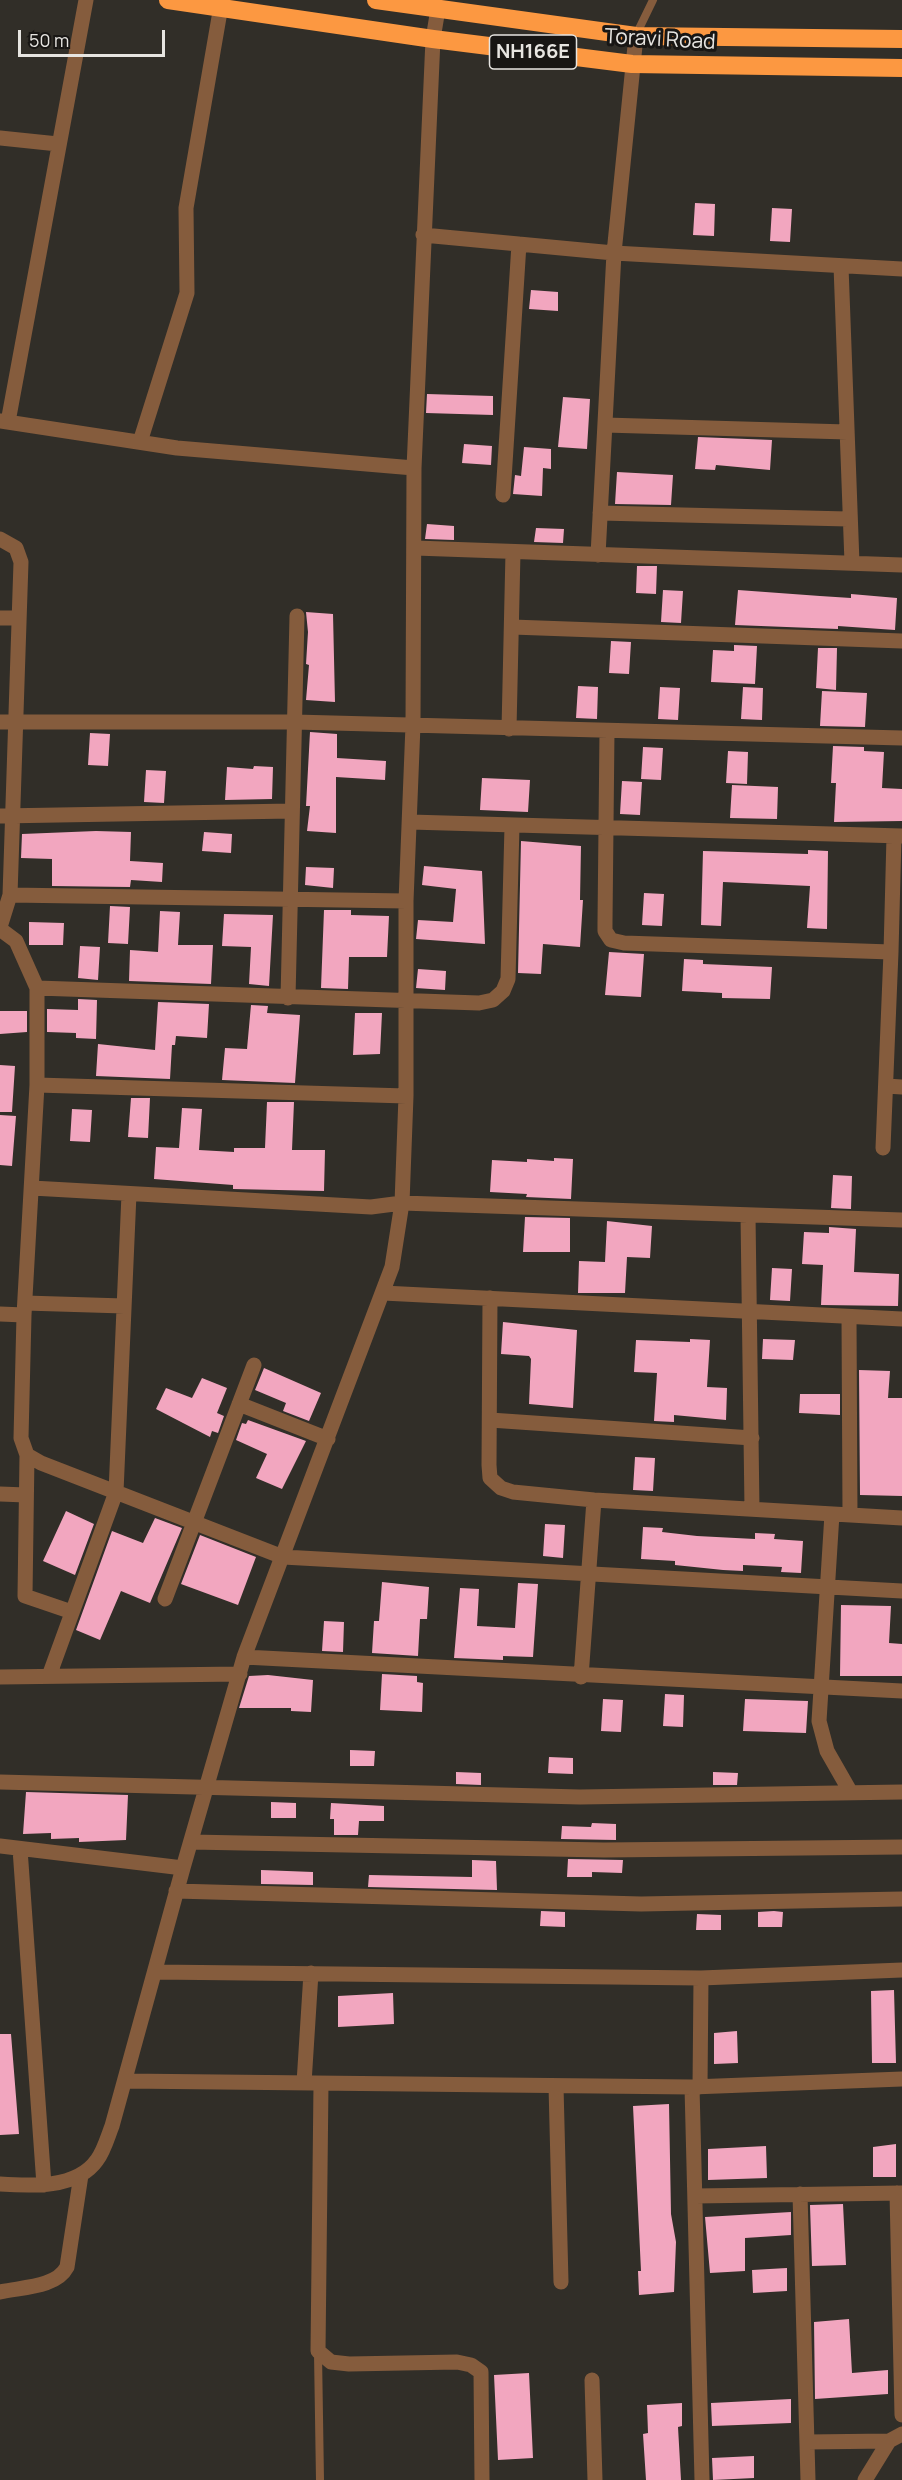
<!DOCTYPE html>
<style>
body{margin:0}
#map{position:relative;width:902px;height:2480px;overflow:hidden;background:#312e28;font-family:Manrope,sans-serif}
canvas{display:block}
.scale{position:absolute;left:18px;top:30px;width:147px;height:27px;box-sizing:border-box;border:3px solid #e7e5e1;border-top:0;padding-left:8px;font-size:18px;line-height:21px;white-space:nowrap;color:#e7e5e1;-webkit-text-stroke:4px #181614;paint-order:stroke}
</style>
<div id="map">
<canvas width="902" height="2480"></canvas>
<div class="scale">50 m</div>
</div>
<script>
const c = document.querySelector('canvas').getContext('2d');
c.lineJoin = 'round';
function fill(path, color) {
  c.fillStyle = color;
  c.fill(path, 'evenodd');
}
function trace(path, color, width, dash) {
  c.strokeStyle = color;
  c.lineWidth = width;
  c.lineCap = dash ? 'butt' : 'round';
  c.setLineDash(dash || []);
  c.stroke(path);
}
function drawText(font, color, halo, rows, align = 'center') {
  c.font = font + ' Manrope,sans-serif';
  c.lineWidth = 6;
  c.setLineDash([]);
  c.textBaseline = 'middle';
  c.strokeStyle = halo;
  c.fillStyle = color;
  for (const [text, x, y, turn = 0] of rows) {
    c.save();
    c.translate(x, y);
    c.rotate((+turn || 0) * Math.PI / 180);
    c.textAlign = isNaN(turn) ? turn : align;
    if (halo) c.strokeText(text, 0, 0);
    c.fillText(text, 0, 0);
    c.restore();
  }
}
const building = new Path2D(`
 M695,203l20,1 -1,32 -21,-1z
 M772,208l20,1 -2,33 -20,-1z
 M531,290l27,2v19l-29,-2z
 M427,394l66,2v19l-67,-2z
 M563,397l27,2 -3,50 -29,-2z
 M698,437l74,3 -2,30 -54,-5 -1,5 -20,-1z
 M464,444l28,2 -1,19 -29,-2z
 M524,447l27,2v20l-8,-1 -1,28 -29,-2 2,-19 6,1z
 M617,472l56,3 -2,30 -56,-1z
 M427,524l27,2v14l-29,-1z
 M536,528l28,1 -1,14 -29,-1z
 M637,566h20l-1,28 -20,-1z
 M663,590l20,1 -2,32 -20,-1z
 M738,590l82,6 31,2v-4l46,4 -2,32 -57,-4v3l-103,-4z
 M306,612l27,2 2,88 -29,-2 3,-35 -3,-1 2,-32z
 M611,641l20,1 -2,32 -20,-1z
 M734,645l23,1 -2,38 -44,-2 2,-32 21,1z
 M818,648h19l-1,42 -20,-2z
 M578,686l20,1 -1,32 -21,-1z
 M660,687l20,1 -2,32 -20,-1z
 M743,687l20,1 -1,32 -21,-1z
 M822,691l45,2 -2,34 -45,-1z
 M310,732l27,2v24l49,3 -1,19 -49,-3v56l-29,-2 3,-25h-4z
 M90,733l20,1 -2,32 -20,-1z
 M833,746l31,1v4l20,1 -2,36 20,1v32l-68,1 2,-39h-5z
 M643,747l20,1 -2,32 -20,-1z
 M728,751l20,1 -1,32 -21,-1z
 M254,766l19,1 -1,32 -47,1 2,-33 26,2z
 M146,770l20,1 -2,32 -20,-1z
 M482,778l48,2 -2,32 -48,-2z
 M622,781l20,1 -2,33 -20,-1z
 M732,785l46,2 -1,32 -47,-1z
 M96,831l35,1 -1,29 33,2 -1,19 -31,-2 -1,7 -78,-1v-27l-31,-1 1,-24z
 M204,832l28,2 -1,19 -29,-2z
 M521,841l60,5 -1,54h3l-3,47 -37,-3 -2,30 -23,-1z
 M808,850l20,1 -1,78 -20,-1 3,-42 -87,-4 -2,44 -20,-1 2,-74 105,3z
 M424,866l58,5 3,73 -69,-5 2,-19 35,2 3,-33 -34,-4z
 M306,867l28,1 -1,20 -28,-3z
 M644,893l20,1 -2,32 -20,-1z
 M110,906l20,1 -2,37 -20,-1z
 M324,910h27v5l38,1 -2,41h-38l-1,32 -27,-1z
 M160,911l20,1 -2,33h35l-2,39 -82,-3 1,-31 28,2z
 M224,914l49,1 -4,71 -20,-2 2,-37 -29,-1z
 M29,922l35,1 -1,22h-34z
 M80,946l20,1 -2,33 -20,-2z
 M609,952l35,2 -3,43 -36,-2z
 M684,959l19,1v4l69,3 -2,32 -48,-1v-5l-40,-2z
 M418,969l28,2 -1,19 -29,-2z
 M78,999l19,1 -1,39 -20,-1v-5l-29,-1v-23l31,1z
 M158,1002l51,2 -2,34 -31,-2 -1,9h-3l-2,34 -74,-3 2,-32 57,6z
 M251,1005l17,1 -1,7 33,2 -5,68 -73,-3 3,-32 22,1z
 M0,1011h27v21l-27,2z
 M355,1013h27l-2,41 -27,1z
 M0,1065l15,1 -3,46h-12z
 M131,1098h19l-2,40 -20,-1z
 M267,1102h27l-2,48h33l-1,41 -91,-2v-4l-79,-6 2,-32 23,1 3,-40 20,1 -3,41 35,2v-4h31z
 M72,1109l20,1 -2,32 -20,-1z
 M0,1115l16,1 -4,50 -12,-1z
 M554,1158l19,1 -2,40 -45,-2 1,-3 -37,-2 2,-32 35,2v-3l27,2z
 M833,1175l19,1 -1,33 -20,-1z
 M525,1217l45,1v34h-47z
 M607,1221l45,5 -2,32 -23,-1 -2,36h-47l1,-32 26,1z
 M829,1227l27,2 -2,43 45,2 -1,32 -77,-1 2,-40 -21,-1 2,-32 25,1z
 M772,1268l20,1 -2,32 -20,-1z
 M503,1322l74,8 -4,78 -44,-4 2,-45 -2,-3 -28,-2z
 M690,1339l20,1 -3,47 20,1 -1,32 -52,-5v7l-20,-1 3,-48 -23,-1 2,-32 54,2z
 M763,1339l32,1 -2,20 -31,-1z
 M264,1368l57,25 -12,28 -26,-10 3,-8 -31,-13z
 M859,1370l31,1 -2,27h14v98l-42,-1z
 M202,1378l25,10 -10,25 7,3 -6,17 -6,-2 -2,6 -54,-28 10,-21 26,10z
 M800,1394h40v21l-41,-2z
 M248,1420l58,21 -24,48 -26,-11 11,-24 -31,-14 6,-17 4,1z
 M635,1457l20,1 -2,33 -20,-1z
 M66,1511l28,13 -19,51 -32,-14z
 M155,1518l27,10 -32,75 -29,-12 -21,49 -24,-10 36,-99 31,12z
 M545,1524l20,1 -2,33 -20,-2z
 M643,1527l20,1 -1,4 35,4 58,3v-6l20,1 -1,5 29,2 -2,32 -20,-1 1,-5 -39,-2v6l-20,-1 -48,-5v-4l-34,-2z
 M200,1535l56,22 -18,48 -57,-21z
 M382,1582l47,5 -2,32h-7l-2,37 -46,-3 2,-32h5z
 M518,1583l20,1 -5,73 -30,-1v4l-49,-2 6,-70 19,1 -2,37 38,2z
 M841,1605l50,1 -2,37 13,1v32h-62z
 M324,1621l20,1 -1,30 -21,-1z
 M382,1674l35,2v6l6,1 -1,29 -42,-2z
 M268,1675l45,5 -2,32 -20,-1v-3h-52l10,-32z
 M665,1694l19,1 -1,32 -20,-1z
 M603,1699l20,1 -2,32 -20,-1z
 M745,1699l63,2 -2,32 -63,-2z
 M350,1750l25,1 -1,15h-24z
 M549,1757l24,1v16l-25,-1z
 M456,1772l25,1v12l-25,-1z
 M713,1772l25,1 -1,12h-24z
 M26,1792l102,3 -2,45 -47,2v-4l-28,1v-6l-28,1z
 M271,1802l25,1v15h-25z
 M331,1803l53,3v15h-25l-1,14h-24v-16h-4z
 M592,1823l24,1v16l-55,-1 1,-13 29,1z
 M568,1859l55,1 -1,13 -30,-1v5h-25z
 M472,1860l24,1 1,29 -129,-3 1,-12 103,2z
 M261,1870l52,2v13l-52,-1z
 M541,1911l24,1v15l-25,-1z
 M774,1911l9,1 -1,15h-24v-15z
 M697,1914l24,1v15h-25z
 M894,1990l2,73h-24l-1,-72z
 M393,1993l1,31 -56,3v-31z
 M737,2031l1,32 -24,1v-31z
 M0,2034h11l8,100 -19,1z
 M669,2104l2,110 5,28 -2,50 -35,3 -1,-24h3l-8,-165z
 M896,2144v33h-23v-30z
 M766,2146l1,32 -59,2v-31z
 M843,2204l3,61 -34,1 -2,-61z
 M791,2212v23l-46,3v33l-35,2 -5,-56z
 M787,2268v23l-34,2 -1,-23z
 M849,2319l3,54 36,-3v24l-73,5 -1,-77z
 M529,2373l4,85 -35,2 -4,-85z
 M791,2399v24l-79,3 -1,-23z
 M682,2403v23l-4,1 3,53h-35l-3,-46 5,-1 -1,-28z
 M754,2456v22l-41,2 -1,-22z`);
const lane = new Path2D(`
 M636,35l17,-35
 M318,2353l2,127`);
const street = new Path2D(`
 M0,138l58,6
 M423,235l191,18 288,16
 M841,266l11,297
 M0,421l177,27 237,20
 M8,422l78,-422
 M605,425l242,7
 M140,442l47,-149 -1,-85 36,-208
 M503,495l16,-251
 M600,513l248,6
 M0,539l16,9 5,14 -11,333 -10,32
 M415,548l487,17
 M598,555l16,-302 22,-217
 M0,618h19
 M512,627l390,14
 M0,722h295l607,16
 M509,729l4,-177
 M607,731l-2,191v9l6,9 13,3 267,9 3,-116
 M0,816l292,-5
 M410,822l492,14
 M10,895l396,6
 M0,929l16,12 21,47v97l-13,230 -3,123 6,17 14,8 242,94 619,34
 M37,988l442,15 14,-3 10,-9 5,-12 4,-153
 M288,998l9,-382
 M37,1085l369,11
 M886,1086l16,1
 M883,1148l8,-196
 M32,1188l339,19 31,-4 500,17
 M748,1215l4,294
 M383,1293l519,26
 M490,1298l-1,167 1,13 11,10 12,4 81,8 308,18
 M25,1303l99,3
 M0,1314l24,1
 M849,1317l1,198
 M239,1404l89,35
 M490,1420l262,18
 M27,1455l-2,141 47,16
 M0,1494l26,1
 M832,1514l-13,207 8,30 24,42
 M165,1599l89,-234
 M244,1657l658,34
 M49,1676l67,-184 13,-298
 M0,1677l240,-3
 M581,1677l13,-177
 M0,1782l580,15 322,-5
 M191,1842l413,8 298,-3
 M0,1846l183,22
 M20,1849l24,336
 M176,1891l465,13 261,-5
 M155,1972l546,6 201,-8
 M125,2081l567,6 210,-8
 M304,2083l7,-110
 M321,2084l-3,267 13,11 18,2 108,-2 14,3 10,7 1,108
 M556,2086l5,196
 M692,2087l10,393
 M700,2087l1,-109
 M0,2184c30,2 77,5 97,-24 7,-9 11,-24 15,-34l71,-258 61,-211 148,-390 10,-64 4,-107v-195l7,-176 1,-257 19,-429 5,-30
 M897,2193l5,222
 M800,2194l8,286
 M695,2196l207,-3
 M0,2292c21,-5 56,-4 67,-25l14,-92
 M592,2380l3,100
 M807,2442l82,-1
 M865,2480l24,-39 13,-7`);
const highway = new Path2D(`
 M168,0l265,39 199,25 270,4
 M376,0l260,36 266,3`);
const shields = [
 [533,52,87]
];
const shieldNames = [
 ["NH166E",533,52]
];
const streetNames = [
 ["Toravi Road",660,40,3]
];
fill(building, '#f2a6bf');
trace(lane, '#855c3d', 8);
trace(street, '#855c3d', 15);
trace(highway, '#fc9841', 18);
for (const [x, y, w] of shields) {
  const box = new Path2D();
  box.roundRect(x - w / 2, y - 17, w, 34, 4.5);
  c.fillStyle = '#181614';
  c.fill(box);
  trace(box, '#e7e5e1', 1.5);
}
drawText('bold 20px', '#e7e5e1', null, shieldNames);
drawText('21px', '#e7e5e1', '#181614', streetNames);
</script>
